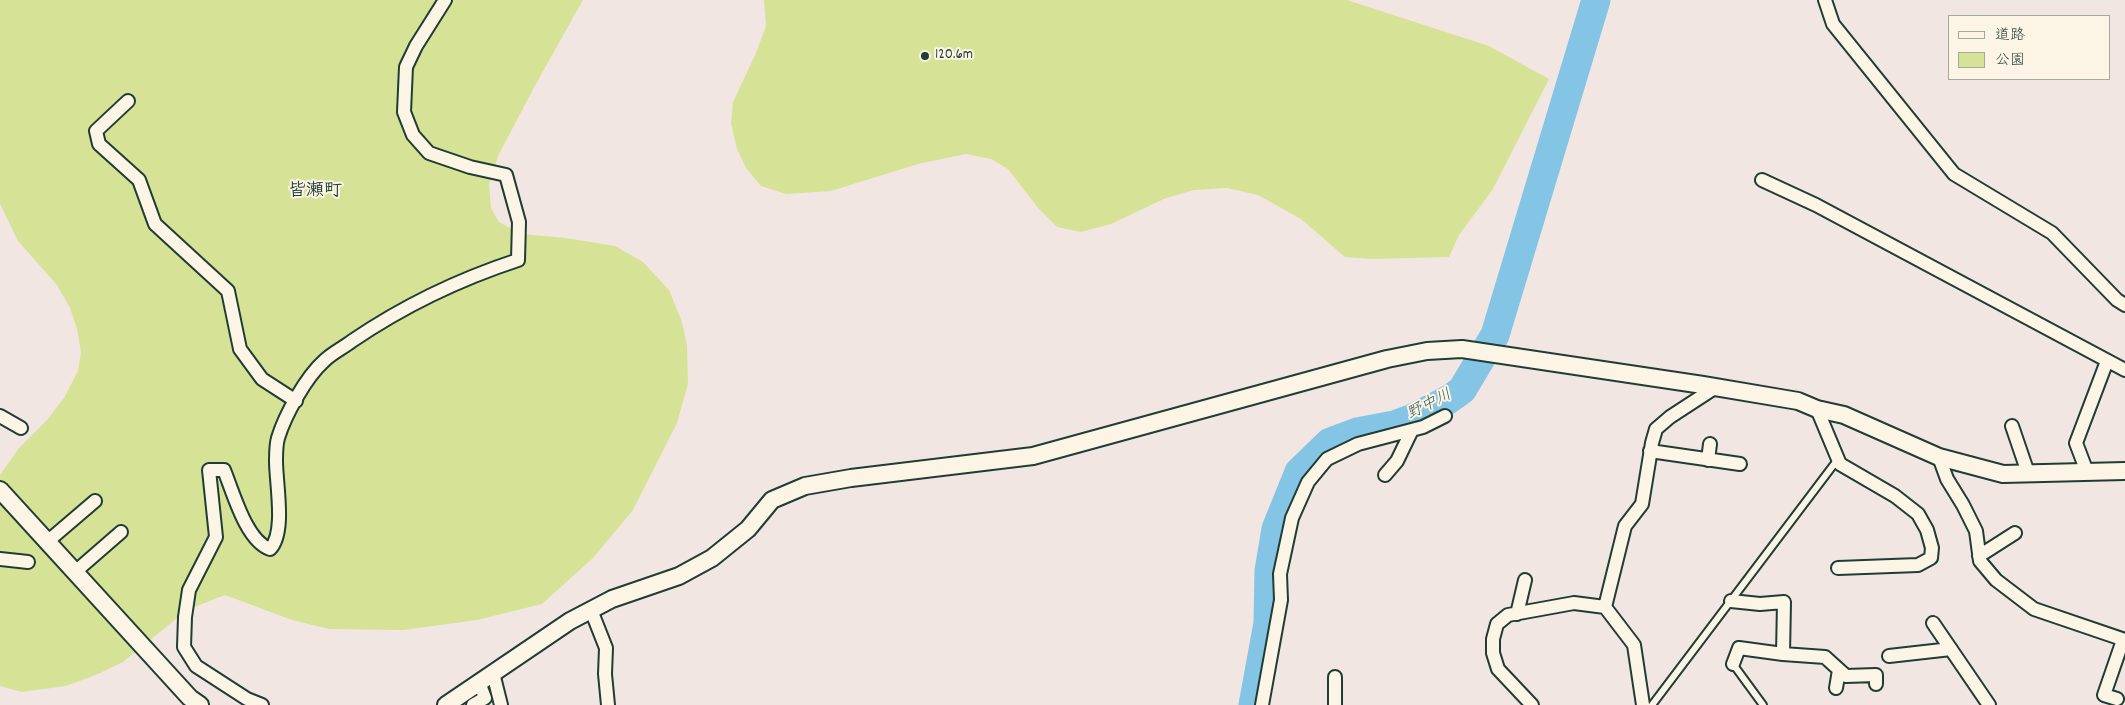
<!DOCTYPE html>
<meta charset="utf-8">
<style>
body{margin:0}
#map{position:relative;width:2125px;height:705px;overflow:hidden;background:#f2e6e2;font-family:Dekko,"Klee One",sans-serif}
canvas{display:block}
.legend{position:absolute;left:1948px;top:15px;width:162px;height:65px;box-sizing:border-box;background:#fcf5e5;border:1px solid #a4ab9e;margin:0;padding:6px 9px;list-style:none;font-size:15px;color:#1f3d34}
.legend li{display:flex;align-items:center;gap:10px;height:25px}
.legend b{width:25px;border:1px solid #a4ab9e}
</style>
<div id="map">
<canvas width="2125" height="705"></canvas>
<ul class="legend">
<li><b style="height:6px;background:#fcf5e5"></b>道路</li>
<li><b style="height:14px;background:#d6e396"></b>公園</li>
</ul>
</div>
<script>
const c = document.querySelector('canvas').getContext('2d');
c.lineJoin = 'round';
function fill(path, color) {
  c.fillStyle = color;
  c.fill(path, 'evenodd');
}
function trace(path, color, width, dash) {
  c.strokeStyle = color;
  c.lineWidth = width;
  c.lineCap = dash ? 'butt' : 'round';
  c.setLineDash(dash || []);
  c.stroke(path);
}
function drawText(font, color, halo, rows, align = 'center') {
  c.font = font + ' Dekko,"Klee One",sans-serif';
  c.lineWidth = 4;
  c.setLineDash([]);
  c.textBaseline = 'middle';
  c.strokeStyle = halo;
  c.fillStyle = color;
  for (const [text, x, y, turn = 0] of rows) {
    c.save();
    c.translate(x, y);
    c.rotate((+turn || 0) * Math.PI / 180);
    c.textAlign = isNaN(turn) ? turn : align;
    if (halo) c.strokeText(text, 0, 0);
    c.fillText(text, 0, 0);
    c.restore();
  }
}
const green = new Path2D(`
 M0,0h583l-46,82 -38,72 -10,30 2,24 8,14 22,12 45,4 49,8 28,16 26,28 13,32 5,23 1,39 -11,39 -44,87 -40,48 -51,46 -65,16 -73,10 -75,-1 -37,-9 -67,-25 -38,15 -64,52 -25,12 -32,12 -44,6 -22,-6v-211l19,-27 28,-28 17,-22 14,-27 3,-19 -4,-23 -7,-21 -13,-23 -39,-44 -18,-37z
 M764,0h583l142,46 60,33 -56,110 -34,46 -10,22 -76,2 -28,-2 -44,-38 -43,-24 -31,-7 -33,2 -28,8 -55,26 -30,8 -24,-5 -19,-19 -30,-39 -17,-10 -25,-5 -48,10 -87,27 -45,3 -25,-8 -15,-18 -9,-19 -6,-26 2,-21 23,-49 10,-27z`);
const river = new Path2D(`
 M1253,705l15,-82 1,-52 7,-42 23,-57 31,-30 27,-10 37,-7 19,-7 35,-18 14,-10 33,-55 101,-335`);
const service = new Path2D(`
 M1733,664l30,41
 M1652,705l186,-246`);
const minor = new Path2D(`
 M1825,0l8,24 121,150 98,59 65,67 8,5
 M128,101l-32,30 3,13 40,36 16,44 73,67 12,58 22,30 34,22
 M1762,180l54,25 309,165
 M1817,409l23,55 55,32 23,18 9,16 5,18 -1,10 -13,7 -80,3
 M0,416l21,12
 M2012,426l16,47
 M1650,451l90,13
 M1939,457l8,22 16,26 13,26 4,30 16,19 38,29 91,31
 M1708,460l2,-16
 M2087,472l-11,-29 31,-82
 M1385,475l12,-14 15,-31
 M47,542l48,-41
 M1979,556l36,-23
 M0,559l28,3
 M75,572l46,-40
 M1731,601l29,3 24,-2 -1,52 -44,-6 -6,16
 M1605,607l20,-81 17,-22 10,-61 4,-14 14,-12 46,-30
 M591,610l15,38 -1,26 3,31
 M1517,614l8,-34
 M1933,623l56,82
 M1783,654l42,3 21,19 30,-1v9
 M1889,656l62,-7
 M493,673l8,32
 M1335,677v28
 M1836,688l3,-18
 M2117,699l-13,-4 19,-55
 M262,705l-15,-6 -51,-33 -12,-19 1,-30 4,-27 27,-53 -7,-67h15c9,22 22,71 46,79 16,-16 6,-65 6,-88 0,-7 0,-16 2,-23 7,-23 28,-61 46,-77 8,-8 19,-13 28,-20 50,-34 108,-62 166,-81l1,-38 -13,-47 -36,-8 -41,-14 -16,-18 -9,-23 2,-45 10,-21 29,-46
 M473,705l12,-7 -6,-16
 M1262,705l19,-105 -1,-26 12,-56 16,-36 19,-23 31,-15 65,-17 22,-11
 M1532,705l-34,-36 -5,-16v-14l4,-15 11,-9 66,-12 31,4 29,38 9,60`);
const tertiary = new Path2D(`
 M0,490l190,208 10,7
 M446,705l124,-84 42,-22 67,-23 33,-18 36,-29 24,-29 33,-14 46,-8 182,-22 354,-97 40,-8 35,-2 241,36 95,16 19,8 27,6 95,42 64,17 122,-3`);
const markers = [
 [925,56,5,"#1f3d34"]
];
const poiNames = [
 ["120.6m",935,56]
];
const waterNames = [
 ["野中川",1430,406,-27]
];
const quarterNames = [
 ["皆瀬町",315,193]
];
fill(green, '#d6e396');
trace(river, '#84c4e5', 29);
trace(service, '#1f3d34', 10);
trace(minor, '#1f3d34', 16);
trace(tertiary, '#1f3d34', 20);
trace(service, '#fcf5e5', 6);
trace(minor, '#fcf5e5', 12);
trace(tertiary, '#fcf5e5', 16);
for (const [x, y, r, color] of markers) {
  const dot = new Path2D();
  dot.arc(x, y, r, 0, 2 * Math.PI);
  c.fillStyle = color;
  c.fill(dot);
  trace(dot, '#fcf5e5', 2);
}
drawText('15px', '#1f3d34', '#fcf5e5', poiNames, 'left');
drawText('italic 16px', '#385f60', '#fcf5e5', waterNames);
drawText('bold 18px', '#1f3d34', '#fcf5e5', quarterNames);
</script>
